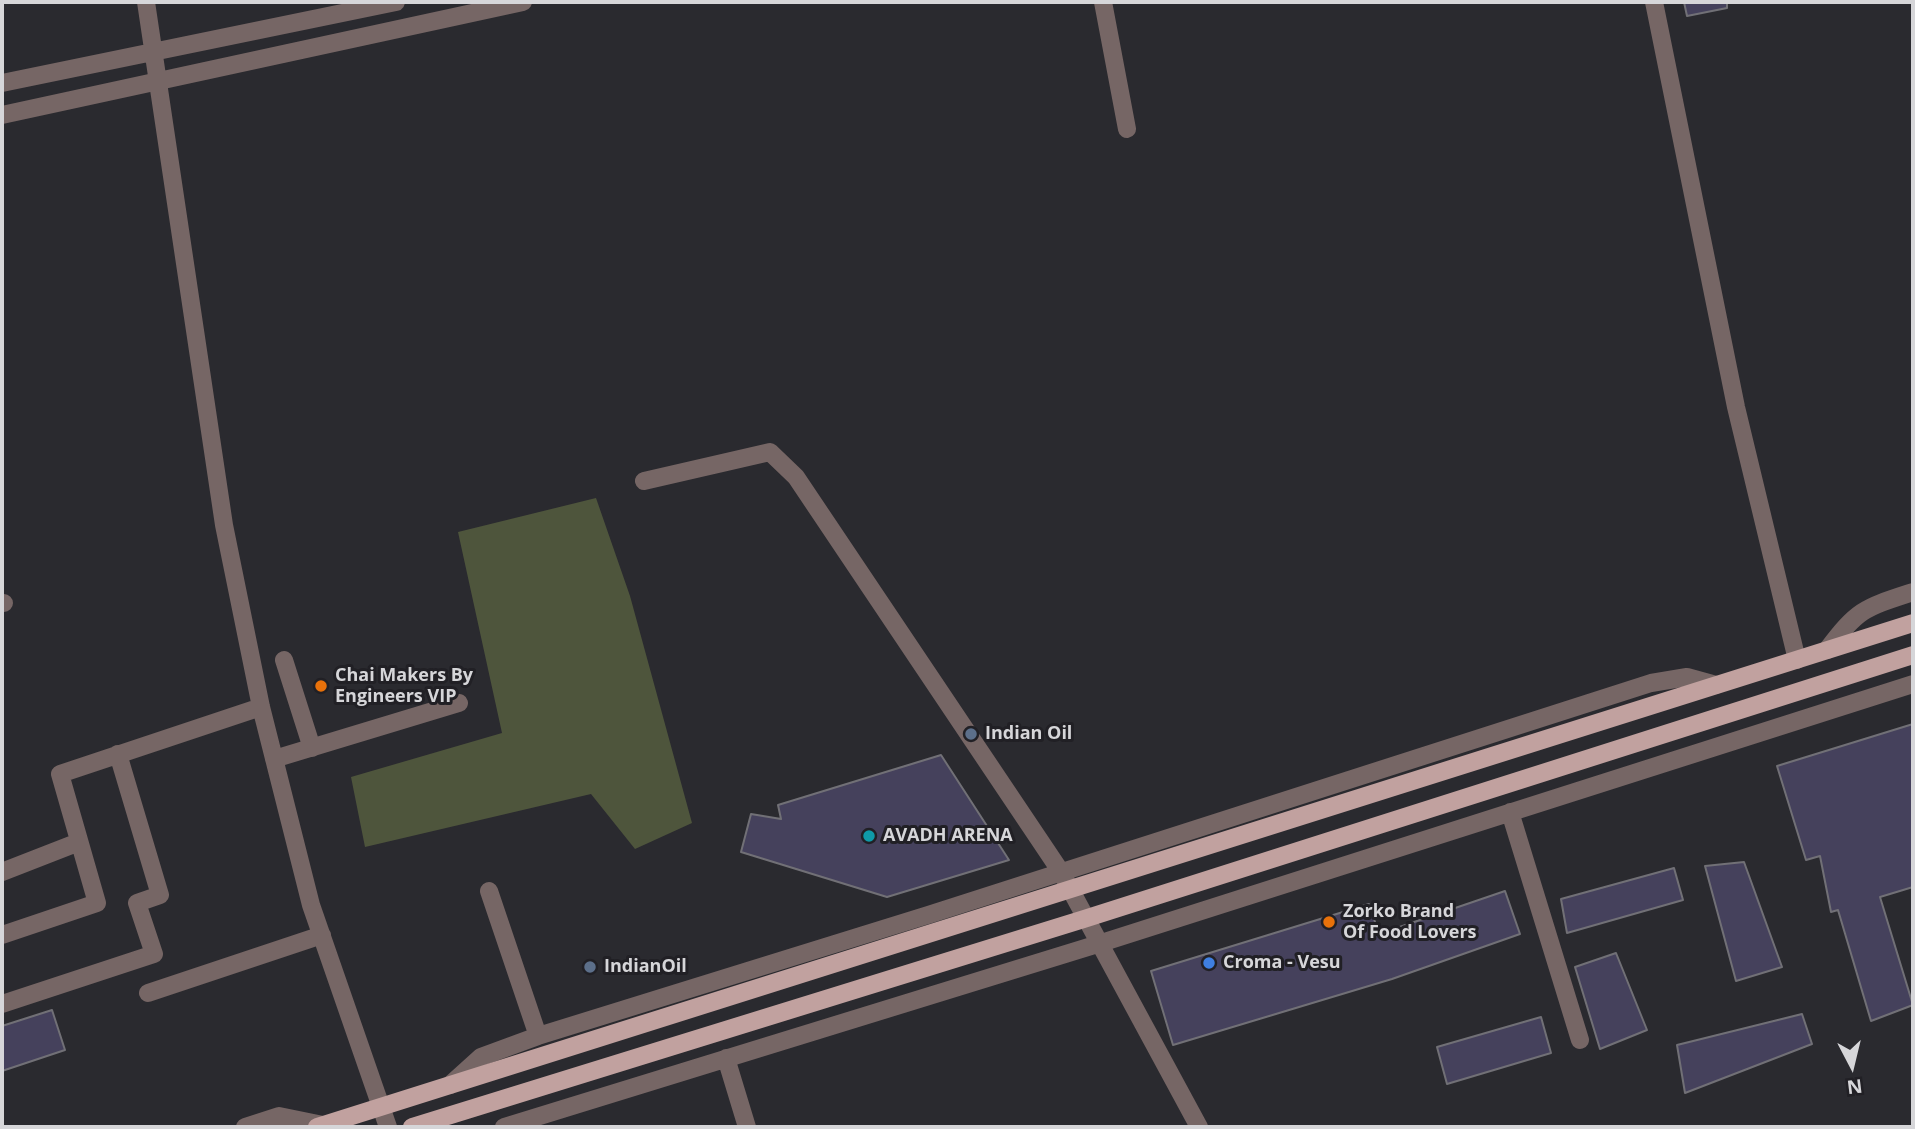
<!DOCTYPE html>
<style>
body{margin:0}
#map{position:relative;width:1915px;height:1129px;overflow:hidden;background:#2a2a2f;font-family:"Open Sans",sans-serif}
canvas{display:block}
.frame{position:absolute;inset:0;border:4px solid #d6d6d9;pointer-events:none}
.north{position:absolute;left:1817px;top:1031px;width:70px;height:70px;-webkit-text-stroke:5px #212025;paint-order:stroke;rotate:173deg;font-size:19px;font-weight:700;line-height:28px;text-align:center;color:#d6d6d9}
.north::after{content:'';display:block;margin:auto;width:24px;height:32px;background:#d6d6d9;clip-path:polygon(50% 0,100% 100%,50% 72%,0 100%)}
</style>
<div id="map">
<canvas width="1915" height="1129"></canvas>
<div class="frame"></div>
<div class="north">N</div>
</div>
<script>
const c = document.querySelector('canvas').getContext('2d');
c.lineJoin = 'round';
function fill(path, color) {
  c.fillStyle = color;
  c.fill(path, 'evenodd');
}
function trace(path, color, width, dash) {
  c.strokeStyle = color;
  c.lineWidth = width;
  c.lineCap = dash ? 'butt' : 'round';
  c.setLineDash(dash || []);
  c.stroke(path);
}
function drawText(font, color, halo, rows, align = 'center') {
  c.font = font + ' "Open Sans",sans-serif';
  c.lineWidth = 6;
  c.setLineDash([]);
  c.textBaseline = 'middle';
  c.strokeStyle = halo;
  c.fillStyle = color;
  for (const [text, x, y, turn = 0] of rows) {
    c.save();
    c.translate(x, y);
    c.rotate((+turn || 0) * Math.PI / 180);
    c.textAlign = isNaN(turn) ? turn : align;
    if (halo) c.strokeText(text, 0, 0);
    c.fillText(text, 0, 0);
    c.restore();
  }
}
const green = new Path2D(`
 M596,498l34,98 62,227 -57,26 -44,-55 -226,53 -14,-70 151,-44 -44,-201z`);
const building = new Path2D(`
 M1684,2h43v6l-40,8z
 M1913,724v163l-33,10 33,108 -42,16 -33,-111 -7,2 -11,-56 -14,4 -29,-94z
 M941,755l68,105 -122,37 -146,-45 10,-38 30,5 -3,-14z
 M1744,862l38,105 -46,14 -31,-115z
 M1674,868l9,32 -116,33 -6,-34z
 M1505,891l15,43 -128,45 -219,66 -22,-74 218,-67 10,30z
 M1616,953l31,77 -47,19 -25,-82z
 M52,1010l13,40 -63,21v-45z
 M1802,1014l10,30 -127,49 -8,-48z
 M1541,1017l10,36 -104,31 -10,-37z`);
const minor = new Path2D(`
 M146,2l78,523 37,182 50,198 77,222
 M1103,2l24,127
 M1654,2l82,405 61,253
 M2,83l394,-81
 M2,115l521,-113
 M644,481l126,-29 26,25 265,395 138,255
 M2,603h2
 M1827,650c31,-41 37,-42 86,-58
 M284,660l28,88
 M274,759l185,-56
 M1510,812l70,228
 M2,872l77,-30
 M489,891l49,145
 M2,935l95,-32 -37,-129 201,-67
 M148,993l174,-58
 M2,1004l152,-50 -17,-51 23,-8 -42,-141
 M726,1058l21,69
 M450,1085l31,-28 57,-21 390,-121 723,-232 36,-6 29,8
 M245,1127l34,-11 44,9
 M504,1127l594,-183 815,-260`);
const major = new Path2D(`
 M317,1127l1596,-504
 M412,1127l672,-208 829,-264`);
const markers = [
 [321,686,7,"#e8710a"],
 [971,734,7,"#5c6f8a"],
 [869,836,7,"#0f9aa8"],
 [1329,922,7,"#e8710a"],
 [1209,963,7,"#3f7fe0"],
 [590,967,7,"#5c6f8a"]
];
const poiNames = [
 ["Chai Makers By",335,676],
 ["Engineers VIP",335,697],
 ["Indian Oil",985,734],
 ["AVADH ARENA",883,836],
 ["Zorko Brand",1343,912],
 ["Of Food Lovers",1343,933],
 ["Croma - Vesu",1223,963],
 ["IndianOil",604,967]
];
fill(green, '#4e553c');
fill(building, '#45415c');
trace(building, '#717076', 2);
trace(minor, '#766665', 18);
trace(major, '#c1a19f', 18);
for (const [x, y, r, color] of markers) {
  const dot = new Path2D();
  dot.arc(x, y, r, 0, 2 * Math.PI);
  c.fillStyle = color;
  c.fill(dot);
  trace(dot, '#212025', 2.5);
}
drawText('bold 18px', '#d6d6d9', '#212025', poiNames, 'left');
</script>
